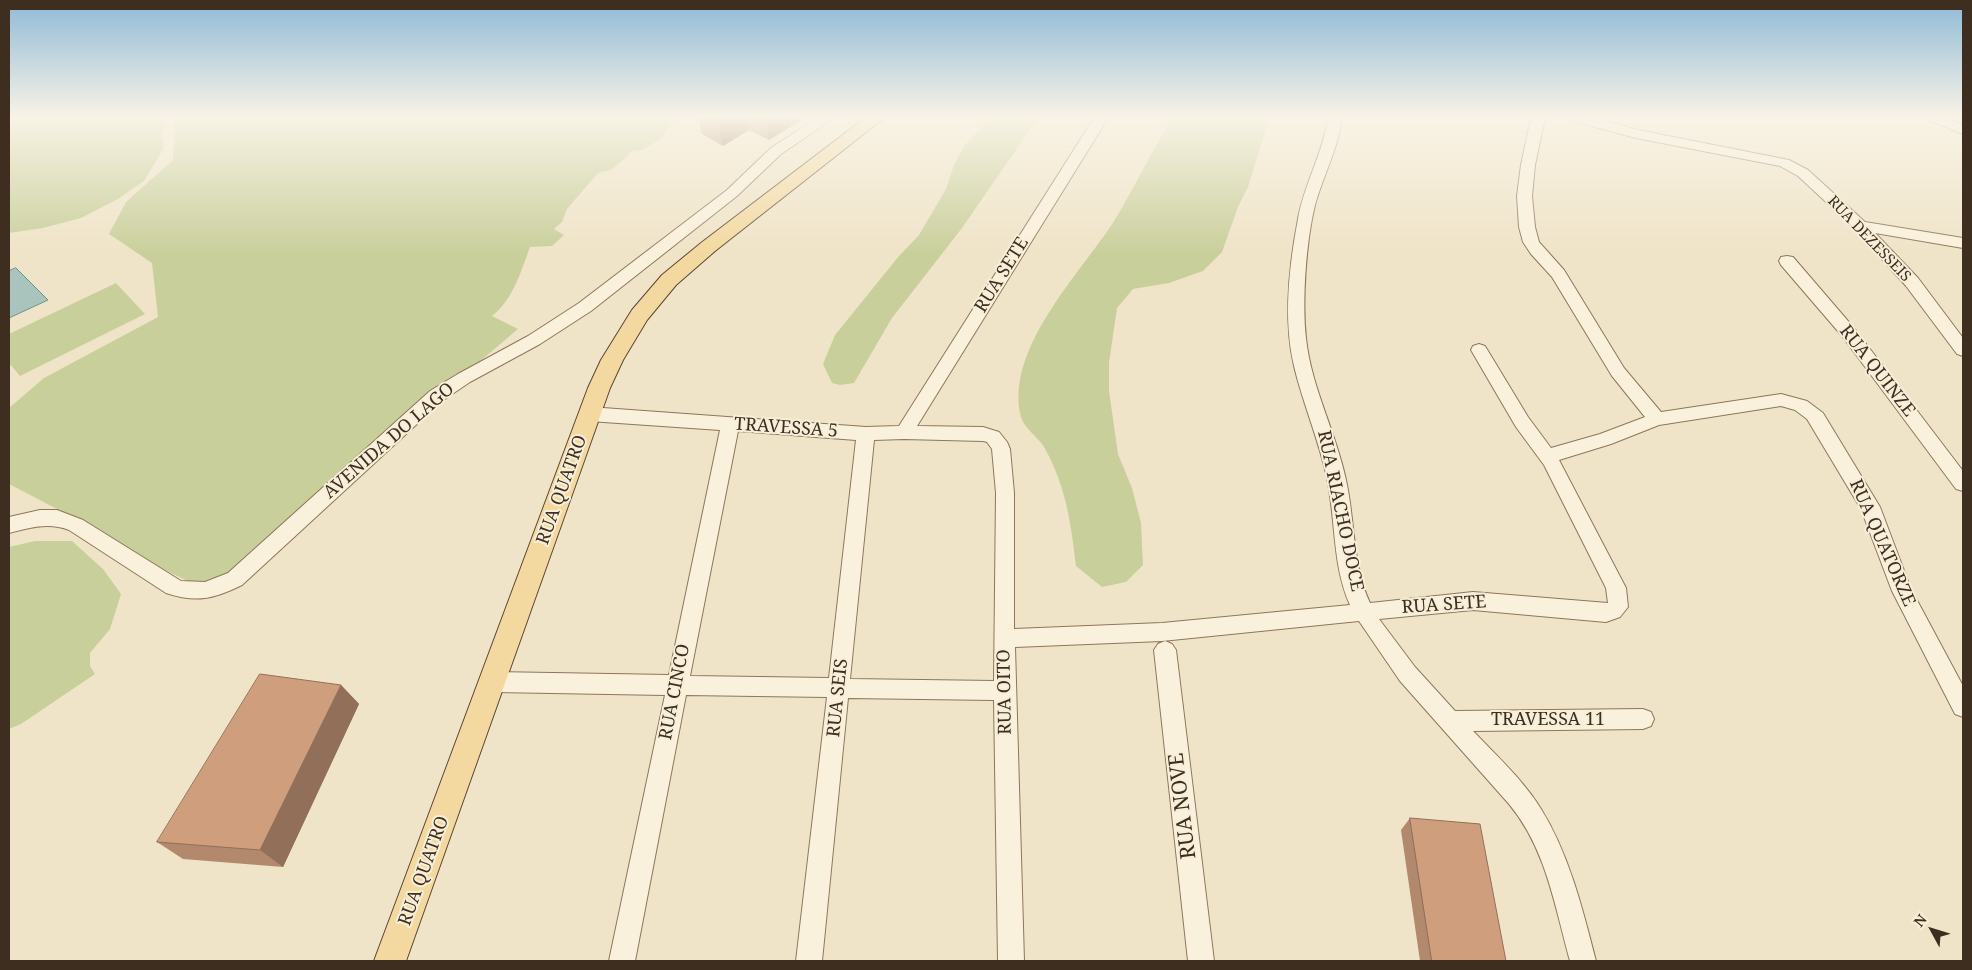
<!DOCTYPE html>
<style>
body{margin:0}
#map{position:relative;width:1972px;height:970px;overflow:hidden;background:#f0e4c8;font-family:"Noto Serif",serif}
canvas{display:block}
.frame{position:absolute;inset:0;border:10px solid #3d2e20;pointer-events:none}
.north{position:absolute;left:1907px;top:905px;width:50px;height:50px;-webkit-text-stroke:4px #f7eed8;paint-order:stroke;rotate:309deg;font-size:14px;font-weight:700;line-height:20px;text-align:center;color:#3d2e20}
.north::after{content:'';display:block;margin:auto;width:18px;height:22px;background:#3d2e20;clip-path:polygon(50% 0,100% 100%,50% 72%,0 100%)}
</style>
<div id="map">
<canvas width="1972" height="970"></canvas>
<div class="frame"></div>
<div class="north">N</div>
</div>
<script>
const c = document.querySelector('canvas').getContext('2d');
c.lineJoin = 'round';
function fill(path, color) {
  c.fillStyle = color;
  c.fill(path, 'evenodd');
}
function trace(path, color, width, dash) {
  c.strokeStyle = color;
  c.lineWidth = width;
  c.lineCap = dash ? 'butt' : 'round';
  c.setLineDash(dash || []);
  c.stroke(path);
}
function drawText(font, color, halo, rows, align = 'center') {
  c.font = font + ' "Noto Serif",serif';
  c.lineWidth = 4;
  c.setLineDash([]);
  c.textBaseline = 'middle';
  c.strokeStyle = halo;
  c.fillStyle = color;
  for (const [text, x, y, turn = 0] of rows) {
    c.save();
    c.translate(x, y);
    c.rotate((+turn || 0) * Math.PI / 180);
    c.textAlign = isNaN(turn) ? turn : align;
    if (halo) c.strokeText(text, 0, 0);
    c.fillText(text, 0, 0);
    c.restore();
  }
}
const green = new Path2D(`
 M9,118h159l-7,15 3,15 -20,33 -26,18 -37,19 -38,10 -34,5z
 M175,118h511l-19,10 -5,10 -20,12 -11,1 -4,6 -16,13 -13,3 -31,36 -5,13 -8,7 10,6 -12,11 -22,1c-9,24 -17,53 -38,69l26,13 -287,244 -16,9 -23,1 -46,-22 -66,-40 -71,-37v-76l35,-30 114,-61 -6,-54 -43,-29 17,-32 47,-42z
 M990,118h48l-76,110 -70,90 -38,65 -14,2 -8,-2 -9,-19 12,-29 64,-79 20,-21 27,-46 8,-24 10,-19z
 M1172,118h97l-21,69 -10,20 -16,45 -19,19 -34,12 -36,6 -16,19 -8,55v28l9,63 14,34 9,35 2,42 -17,17 -24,5 -26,-21c-5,-43 -10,-80 -32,-119 -6,-10 -20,-19 -23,-30 -17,-68 60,-144 93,-196 21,-34 37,-69 58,-103z
 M116,283l29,31 -125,62 -11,-13v-29z
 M35,541h37l31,28 18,25 -11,35 -20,24v13l5,8 -74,50 -12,5v-182z`);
const water = new Path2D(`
 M16,268l32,32 -39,18v-47z`);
const minor = new Path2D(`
 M817,118h17l-53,36 -44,42 -146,115 -51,33 -70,38 -28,19 -200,184c-28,14 -46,18 -76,8l-97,-63c-21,-8 -39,-2 -60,3v-16l31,-7h17l26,10 98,61 24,1 23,-9 202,-182 28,-17 70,-38 51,-33 148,-113 44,-42z
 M1094,118h14l-191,308 66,1 16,5 8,10 3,7 4,44v136l148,-6 188,-18c-18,-40 -14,-85 -23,-127 -8,-38 -24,-74 -33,-112 -11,-47 -5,-100 4,-147 6,-35 25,-65 30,-101h14c-4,31 -19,58 -27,87 -9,37 -13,95 -9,133 5,49 30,94 40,142 9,40 6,84 24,123l103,-11 135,11 -2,-15 -62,-123 -28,-38 -45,-77 2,-4 6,-2 6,2 43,71 23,31 49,-14 45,-17 -33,-41 -60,-99 -21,-23 -8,-12 -4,-15 -2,-31 4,-31 10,-47h14l-10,47 -3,31 3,31 4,15 25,28 60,98 37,44 120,-18 26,7 16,12 57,94 31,82 52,97v31l-8,-3 -63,-123 -31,-82 -54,-90 -12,-9 -14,-4 -122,19 -48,19 -52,16 67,128 2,19 -8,10 -14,5 -133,-12 -94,9 36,48 40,44 188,-2 8,3 3,7 -3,7 -8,3 -170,2c23,24 51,50 68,78 28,45 42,101 55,152h-26c-15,-54 -24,-113 -61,-157l-109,-123 -41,-60 -197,20 -147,6 9,314h-26l-4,-261 -146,-2 -26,263h-26l31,-264 -141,-2 -51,266h-26l56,-266 -171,-3 -8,-3 -3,-7 3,-7 8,-3 175,3 51,-245 -131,-9 -6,-2 -3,-5 3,-5 6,-2 277,20 33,-1zM738,431l118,9 -27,238 -139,-2zM904,439l79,2 4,1 5,7 4,44 -2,188 -144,-2 24,-239z
 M1571,118h24l43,12 151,30 19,10 57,52 98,16v10l-88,-15 43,45 45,60v18l-6,-2 -51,-68 -51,-57 -57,-53 -18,-10 -144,-28 -63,-17z
 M1929,118h19l15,7v9l-32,-13z
 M1787,256l6,1 61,71 109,143v20l-7,-2 -114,-153 -61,-71 -2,-4 2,-4z
 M1165,641l7,3 4,6 38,311h-26l-34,-311 4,-6z`);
const major = new Path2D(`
 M865,118h19l-169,133 -39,34 -29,35 -24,40 -13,28 -204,573h-32l214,-573 13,-28 31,-50 30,-35 39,-32z`);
const wall = new Path2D(`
 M698,118h107l-36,22 -20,-10 -26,16 -21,-12z
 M341,685l18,19 -76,163 -100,-8 -26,-17z
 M1410,818l96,143h-86l-19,-131z`);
const shadedWall = new Path2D(`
 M725,118h22l2,12 -26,16 -5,-23z
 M766,118h39l-36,22z
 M341,685l18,19 -76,163 -23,-17z`);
const building = new Path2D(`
 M710,118h15l-7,5z
 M260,674l81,11 -81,165 -103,-8z
 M1410,818l70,6 26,137h-74z`);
const farStreetnames = [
 ["RUA DEZESSEIS",1869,239,46]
];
const streetNames = [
 ["RUA SETE",1002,275,-58],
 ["RUA QUINZE",1877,371,52],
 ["TRAVESSA 5",786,428,4],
 ["AVENIDA DO LAGO",389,441,-41],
 ["RUA QUATRO",562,490,-70],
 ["RUA RIACHO DOCE",1340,511,78],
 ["RUA QUATORZE",1882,543,66],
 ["RUA SETE",1444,605,-4],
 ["RUA CINCO",675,692,-79],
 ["RUA OITO",1005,692,-91],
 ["RUA SEIS",838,698,-84],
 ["TRAVESSA 11",1548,720],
 ["RUA QUATRO",424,871,-70]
];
const nearStreetnames = [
 ["RUA NOVE",1183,806,-97]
];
fill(green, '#c9cf9b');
fill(water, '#a9c4bc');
trace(water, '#6f938a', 1);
trace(minor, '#8d765c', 2);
trace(major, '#5b4430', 2);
fill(minor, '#faf1dc');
fill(major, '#f3d9a0');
fill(wall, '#b2896c');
fill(shadedWall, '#916f58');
fill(building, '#cf9f7d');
trace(building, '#916f58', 1);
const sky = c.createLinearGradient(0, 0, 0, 254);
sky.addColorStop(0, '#8fbad6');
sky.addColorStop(0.46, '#f8f3e6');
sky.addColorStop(1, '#f8f3e600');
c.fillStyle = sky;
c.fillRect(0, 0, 1972, 254);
drawText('15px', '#3d2e20', '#f7eed8', farStreetnames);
drawText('18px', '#3d2e20', '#f7eed8', streetNames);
drawText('21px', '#3d2e20', '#f7eed8', nearStreetnames);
</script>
